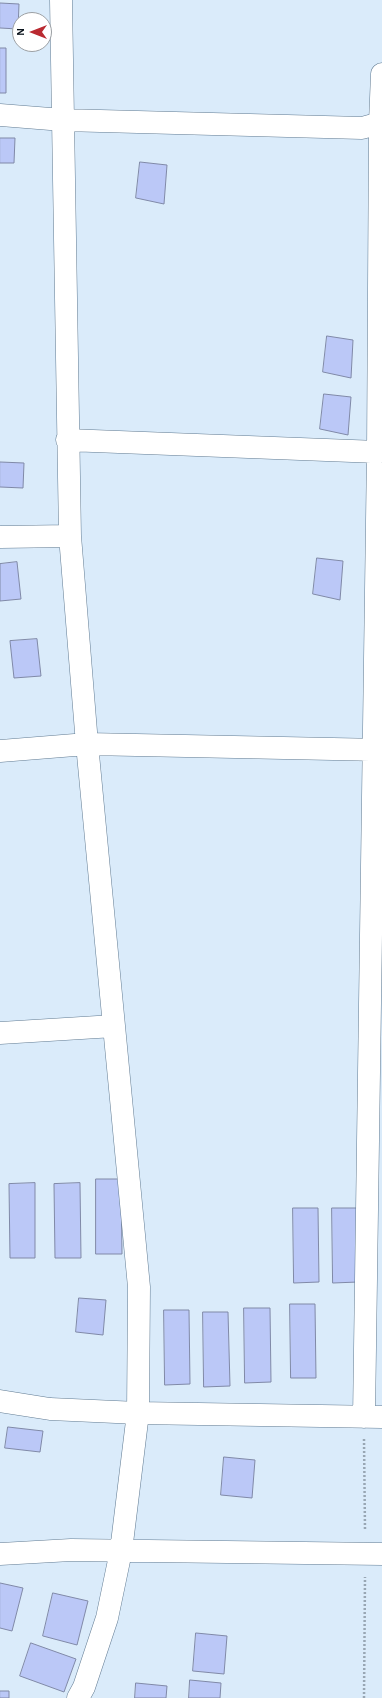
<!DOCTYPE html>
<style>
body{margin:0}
#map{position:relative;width:382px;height:1698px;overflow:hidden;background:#daebfa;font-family:"Alegreya Sans",sans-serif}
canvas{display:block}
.north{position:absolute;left:12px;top:12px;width:40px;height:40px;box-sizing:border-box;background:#fff;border:1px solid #9b9fa3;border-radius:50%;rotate:270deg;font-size:11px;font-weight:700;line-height:16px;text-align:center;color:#060f18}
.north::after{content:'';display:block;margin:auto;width:14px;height:18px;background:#ba2a31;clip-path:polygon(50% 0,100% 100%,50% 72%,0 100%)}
</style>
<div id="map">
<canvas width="382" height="1698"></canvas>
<div class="north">N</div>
</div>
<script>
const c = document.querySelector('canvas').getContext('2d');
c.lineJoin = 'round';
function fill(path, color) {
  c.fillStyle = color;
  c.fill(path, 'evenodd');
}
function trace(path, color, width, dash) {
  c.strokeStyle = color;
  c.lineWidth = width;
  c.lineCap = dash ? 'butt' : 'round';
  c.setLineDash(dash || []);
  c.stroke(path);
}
const building = new Path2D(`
 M0,3l19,1 -1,25 -18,-1z
 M0,48h6v45h-6z
 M0,138h15l-1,25h-14z
 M140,162l27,3 -3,39 -28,-6z
 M327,336l26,4 -2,38 -28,-6z
 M324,394l27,3 -3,38 -28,-6z
 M0,462l24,1 -1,25 -23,-1z
 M317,558l26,3 -3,39 -27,-6z
 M17,562l4,37 -21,2v-37z
 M37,639l4,37 -27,2 -4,-37z
 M96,1179h25l1,75h-26z
 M35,1183v75h-25l-1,-74z
 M80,1183l1,75h-26l-1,-74z
 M293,1208h25l1,74 -25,1z
 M332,1208h26v74l-25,1z
 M79,1298l27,2 -3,35 -27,-3z
 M290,1304h25l1,74h-25z
 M244,1308h26l1,74 -26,1z
 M164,1310h25l1,74 -25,1z
 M203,1312h25l2,74 -26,1z
 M8,1427l35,4 -3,21 -35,-4z
 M224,1457l31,3 -3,38 -31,-3z
 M0,1583l23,5 -11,43 -12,-3z
 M53,1593l35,8 -11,44 -34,-9z
 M196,1633l31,3 -3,38 -31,-3z
 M31,1643l45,16 -12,33 -44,-16z
 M190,1680l31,3 -1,15h-31z
 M136,1683l31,3 -1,12h-31z
 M0,1691h9v7h-9z`);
const path = new Path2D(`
 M364,1439l1,91
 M364,1698l1,-121`);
const minor = new Path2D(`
 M61,0l9,536 17,208 52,543 -1,126 -17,138 -14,67 -23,69 -6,11
 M0,115l63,5 299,8 18,-5 2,1
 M67,440l311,12
 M0,537l70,-1
 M0,751l87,-7 295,6
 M0,1033l114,-7
 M0,1401l50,8 88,4 244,4
 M364,1417l14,-965 2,-329 2,-49
 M0,1554l71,-4 311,4`);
fill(building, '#bbc8f7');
trace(building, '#8089a7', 1);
trace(minor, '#617b92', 23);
trace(path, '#98a6b3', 2.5, [2, 2]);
trace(minor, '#fff', 22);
</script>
